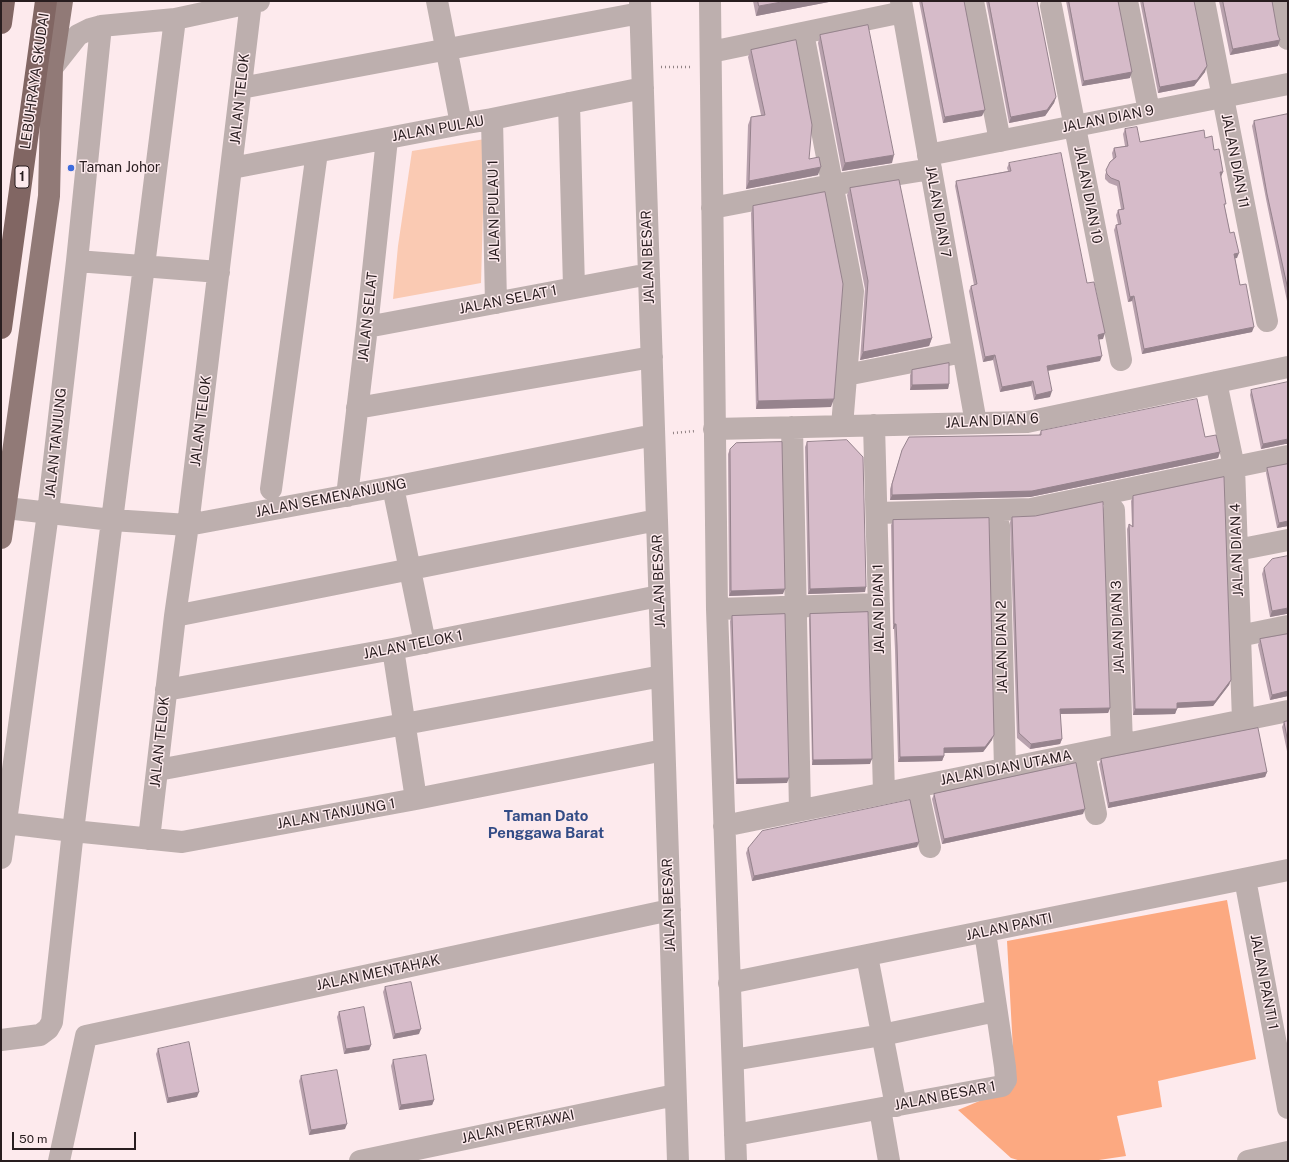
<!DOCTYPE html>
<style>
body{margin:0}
#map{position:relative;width:1289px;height:1162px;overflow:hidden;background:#fdeaed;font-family:"Public Sans",sans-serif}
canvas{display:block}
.frame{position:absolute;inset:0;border:2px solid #281d1f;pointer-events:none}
.scale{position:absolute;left:12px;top:1132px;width:124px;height:18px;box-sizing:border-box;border:2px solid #281d1f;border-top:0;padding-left:5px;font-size:12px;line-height:14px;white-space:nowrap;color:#281d1f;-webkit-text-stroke:3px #fdeaed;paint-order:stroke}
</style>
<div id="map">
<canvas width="1289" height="1162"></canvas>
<div class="frame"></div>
<div class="scale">50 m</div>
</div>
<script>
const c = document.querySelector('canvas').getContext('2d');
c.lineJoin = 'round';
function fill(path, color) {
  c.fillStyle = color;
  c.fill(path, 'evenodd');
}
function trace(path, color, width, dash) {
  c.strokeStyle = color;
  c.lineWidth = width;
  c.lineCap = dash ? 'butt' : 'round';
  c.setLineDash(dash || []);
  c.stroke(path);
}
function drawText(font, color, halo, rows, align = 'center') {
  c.font = font + ' "Public Sans",sans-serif';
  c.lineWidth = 3;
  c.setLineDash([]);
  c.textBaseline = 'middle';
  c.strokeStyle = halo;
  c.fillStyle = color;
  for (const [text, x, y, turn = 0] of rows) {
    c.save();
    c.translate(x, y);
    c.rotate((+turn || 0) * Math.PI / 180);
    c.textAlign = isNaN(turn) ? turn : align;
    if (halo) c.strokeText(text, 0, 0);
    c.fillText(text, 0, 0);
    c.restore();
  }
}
const green = new Path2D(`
 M485,139l-4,144 -88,16 5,-53 14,-95z`);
const forest = new Path2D(`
 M1227,900l29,159 -98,22 4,26 -45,9 9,40 -34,5h-71l-10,-3 -53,-48 57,-24 -8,-145z`);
const path = new Path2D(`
 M661,67h31
 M673,433l23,-2`);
const minor = new Path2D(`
 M437,1l24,123
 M640,1l38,1160
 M710,1l7,608 19,552
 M901,1l75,422
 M973,1l27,140
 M1127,1l22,110
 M1204,1l63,320
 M1281,1l7,38
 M1051,6l70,354
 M803,33l50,258 -11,135
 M711,52l192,-40
 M52,68l26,-33 12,-6 11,-3 74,-7 84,-18
 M241,88l399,-75
 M569,103l5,184
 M492,119l4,184
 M928,155l360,-71
 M232,168l229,-44 31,-5 151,-31
 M712,208l120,-23 99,-16
 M77,261l142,11
 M367,327l282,-53
 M846,375l117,-23
 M1216,382l18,85 9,253
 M357,408l295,-51
 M874,425l10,368
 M792,427l8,383
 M714,429l313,-7 261,-55
 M393,487l32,156
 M271,489l46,-337
 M347,496l20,-169 20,-188
 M6,508l106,12 76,5 205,-38 261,-52
 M1114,510l8,235
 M877,513l154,-4 257,-53
 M999,526l6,243
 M1237,550l51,-10
 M717,609l162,-5
 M175,616l482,-96
 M1239,636l49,-10
 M393,649l23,150
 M166,690l227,-41 266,-53
 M1084,753l12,61
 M158,770l504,-94
 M917,787l13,60
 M5,823l68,8 109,11 234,-43 248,-49
 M724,826l564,-115
 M149,839l26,-223 13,-91 63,-523
 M1,858l47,-345 29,-252 24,-235
 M1245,879l43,229
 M867,956l29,150
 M729,983l559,-113
 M1,1040l39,-5 8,-6 4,-7 21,-191 102,-812
 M733,1060l149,-25 114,-24
 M880,1109l9,52
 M735,1135l267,-49 4,-6 -1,-13 -20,-135
 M59,1161l27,-125 584,-126
 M360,1161l315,-66
 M1248,1161l40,-9`);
const major = new Path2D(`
 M1,538l48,-342 3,-128 10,-67`);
const highway = new Path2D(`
 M1,23l3,-22
 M1,328l45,-327`);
const wall = new Path2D(`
 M753,1h81l-78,15z
 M919,1h45l18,115 -39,7z
 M986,1h51l19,96 -2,6 -9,13 -36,7z
 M1066,1h52l12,77 -48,8z
 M1140,1h54l11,71 -11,14 -36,7z
 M1219,1h53l6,45 -48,9z
 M820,35l72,128 -50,8 -24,-128z
 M751,50l58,109 9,16 -72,14 2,-64 3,-8 10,-2 -13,-58z
 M1288,114v187h-1l-21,-102 -14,-73 2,-5z
 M1125,129l15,13 65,-4 9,12 7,27 4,31 5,25 7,25h-2l5,27 12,47 -110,22 -10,-53 -4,1 -14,-72 2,-5 2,-1 -2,-9 2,-5 3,-1 -4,-23 -8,-3 -4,-4v-4l5,-13 3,-3 -1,-6 2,-5 11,-2 -2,-12z
 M1009,163l78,120 16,56h-4l1,22 -52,10 2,26 -16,3 -3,-14 -31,6 -7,-32 -10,2 -14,-71 2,-5 3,-1 -19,-99 1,-5 52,-10 -1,-3z
 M850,188l82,150 -3,8 -69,14 5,-71 -18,-94z
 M753,206l78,201 -75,2 -5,-196z
 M912,370l37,14 -1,5 -38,1v-15z
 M1251,390l34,54 -24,5 -11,-54z
 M1041,431l164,6 15,15 -2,6 -188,39 -140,3v-11l12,-39 137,-15z
 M807,442l58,150 -57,2 -3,-147z
 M730,449l53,145 -54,2 -1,-142z
 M1267,468l21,58 -11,2 -11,-55z
 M1133,496l98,184 -2,5 -16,21 -36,2 -2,6 -42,1 -6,-186 2,-5 3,2 -1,-25z
 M1012,517l98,191 -2,5 -48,1 2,25 -2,5 -30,5 -13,-11 -7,-216z
 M893,520l99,220 -9,12 -39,1v3l-2,5 -44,1 -3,-112 -1,-21h-1l-2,-104z
 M1264,568l22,46 -16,3 -8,-43z
 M810,614l60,150 -58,1 -3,-146z
 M732,616l55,167 -51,1 -6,-163z
 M1288,634v62l-18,4 -12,-55 2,-6z
 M1288,721v35l-6,-29 2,-5z
 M1101,759l166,13 -2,5 -157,31 -9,-44z
 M934,794l149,20 -141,30 -10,-45z
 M917,847l-165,34 -6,-28 2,-5z
 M385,987l34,47 -26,5 -10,-47z
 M339,1012l32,33 -2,5 -25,4 -7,-37z
 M158,1049l39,48 -30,6 -11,-49z
 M393,1060l41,40 -2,5 -33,5 -8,-44z
 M301,1076l44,53 -36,6 -10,-54z`);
const shadedWall = new Path2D(`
 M787,1h47l-78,15 3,-10z
 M1280,40l-2,6 -48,9 3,-6z
 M1207,66l-2,6 -11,14 -36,7 2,-6z
 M1132,72l-2,6 -48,8 2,-5z
 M1056,97l-2,6 -9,13 -36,7 2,-6z
 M985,110l-3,6 -39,7 2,-6z
 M894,155l-2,8 -50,8 3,-8z
 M821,167l-3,8 -72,14 3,-8z
 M1220,172h3l-2,5z
 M1239,253l-2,5 -5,1 2,-5z
 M1134,296l-2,5 -4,1 2,-5z
 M1254,327l-2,5 -110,22 2,-5z
 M1105,333l-2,6 -7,1 2,-5z
 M932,338l-3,8 -69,14 3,-8z
 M995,355l-2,5 -10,2 2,-5z
 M1102,356l-2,5 -55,10 2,-5z
 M1033,381l-2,5 -31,6 2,-5z
 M949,384l-1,5 -38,1 2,-5z
 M1052,391l-2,6 -16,3 2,-5z
 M834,399l-3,8 -75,2 2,-8z
 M1288,439v5h-3l-24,5 2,-5z
 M1220,452l-2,6 -188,39 -140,3 2,-5z
 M1288,521v5l-11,2 2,-5z
 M866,587l-1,5 -57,2 2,-5z
 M785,589l-2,5 -54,2 2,-5z
 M1288,608v6h-2l-16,3 2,-6z
 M894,624h2l-2,5h-1z
 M1231,680l-2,5 -16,21 -38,2 2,-5z
 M1288,691v5l-18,4 2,-5z
 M1110,708l-2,5 -50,1 2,-5z
 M1135,709h42l-2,5 -42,1z
 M994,735l-2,5 -9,12 -41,1 2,-5z
 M1062,739l-2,5 -30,5 1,-5z
 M944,756l-2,5 -44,1 2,-5z
 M872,759l-2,5 -58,1 1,-5z
 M1267,772l-2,5 -157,31 1,-5z
 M789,778l-2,5 -51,1 1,-5z
 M1085,809l-2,5 -141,30 2,-5z
 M919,842l-2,5 -165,34 2,-5z
 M421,1029l-2,5 -26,5 2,-5z
 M371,1045l-2,5 -25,4 2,-5z
 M199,1092l-2,5 -30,6 1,-5z
 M434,1100l-2,5 -33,5 2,-5z
 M347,1124l-2,5 -36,6 2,-5z`);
const building = new Path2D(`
 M758,1h29l-28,5z
 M922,1h42l21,109 -40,7z
 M989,1h48l19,96 -9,13 -36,7z
 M1069,1h49l14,71 -48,9z
 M1143,1h51l13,65 -10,14 -37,7z
 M1223,1h49l6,34 2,5 -47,9z
 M868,25l26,130 -49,8 -25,-128z
 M796,40l16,85 -3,34 10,-2 2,10 -72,14 2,-64 14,-2 -14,-65z
 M1288,114v176l-21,-96 -13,-73z
 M1137,127l3,15 64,-12 1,8 7,-2 2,14 5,-1 4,23h-3l6,32h-2l6,29 4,-1 5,21 -5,1 6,31 6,-1 8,43 -110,22 -10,-53 -4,1 -14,-72 5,-1 -3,-14 6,-1 -5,-28 -8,-3 -4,-4 -1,-4 4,-8 6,-5 -2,-9 14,-2 -3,-17z
 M1061,153l26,130 7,-1 11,51 -7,2 4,21 -55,10 5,25 -16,4 -3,-14 -31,6 -7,-32 -10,2 -14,-71 6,-2 -21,-103 55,-10 -2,-8z
 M899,180l33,158 -69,14 5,-71 -18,-93z
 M825,192l18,92 -9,115 -76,2 -5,-195z
 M949,363v21l-37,1v-15z
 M1288,382v57l-25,5 -12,-54z
 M1197,399l8,38 11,-2 4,17 -188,39 -140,4v-11l10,-34 7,-13 132,-2v-4z
 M847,440l16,17 3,130 -56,2 -3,-147z
 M782,442l3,147 -54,2 -1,-142 6,-6z
 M1288,464v57l-9,2 -12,-55z
 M1224,477l7,203 -16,21 -38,2v6h-42l-6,-185 4,3v-31z
 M1103,502l7,206 -50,1 2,30 -31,5 -12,-11 -7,-216 23,-1z
 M989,518l5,217 -9,12 -41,1v8l-44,1 -3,-112 -1,-21h-2l-1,-104z
 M1288,556v52l-16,3 -8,-43 8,-9z
 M868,612l4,147 -59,1 -3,-146z
 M785,614l4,164 -52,1 -5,-163z
 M1288,634v57l-16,4 -12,-56z
 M1288,721v22l-4,-21z
 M1258,728l9,44 -158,31 -8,-44z
 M1076,763l9,46 -141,30 -10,-45z
 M910,800l9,42 -165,34 -6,-28 14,-17z
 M411,982l10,47 -26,5 -10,-47z
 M364,1007l7,38 -25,4 -7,-37z
 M189,1042l10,50 -31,6 -10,-49z
 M426,1055l8,45 -33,5 -8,-45z
 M337,1070l10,54 -36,6 -10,-54z`);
const markers = [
 [71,168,4,"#3e6cdd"]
];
const shields = [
 [22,177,14]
];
const shieldNames = [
 ["1",22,177]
];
const streetNames = [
 ["LEBUHRAYA SKUDAI",35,81,-82],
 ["JALAN TELOK",240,99,-84],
 ["JALAN DIAN 9",1108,119,-11],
 ["JALAN PULAU",438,129,-10],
 ["JALAN DIAN 11",1235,161,79],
 ["JALAN DIAN 10",1088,195,79],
 ["JALAN PULAU 1",494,211,-91],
 ["JALAN DIAN 7",938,212,80],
 ["JALAN BESAR",648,257,-92],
 ["JALAN SELAT 1",508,300,-11],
 ["JALAN SELAT",368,317,-84],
 ["JALAN TELOK",201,421,-83],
 ["JALAN DIAN 6",992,421,-3],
 ["JALAN TANJUNG",56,443,-84],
 ["JALAN SEMENANJUNG",331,498,-11],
 ["JALAN DIAN 4",1237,550,-92],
 ["JALAN BESAR",659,581,-92],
 ["JALAN DIAN 1",879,609,-91],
 ["JALAN DIAN 3",1118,627,-92],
 ["JALAN TELOK 1",413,645,-11],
 ["JALAN DIAN 2",1002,647,-91],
 ["JALAN TELOK",160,742,-84],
 ["JALAN DIAN UTAMA",1006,768,-11],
 ["JALAN TANJUNG 1",336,814,-10],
 ["JALAN BESAR",669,905,-92],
 ["JALAN PANTI",1009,927,-12],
 ["JALAN MENTAHAK",378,973,-12],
 ["JALAN PANTI 1",1264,982,79],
 ["JALAN BESAR 1",945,1096,-11],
 ["JALAN PERTAWAI",518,1127,-12]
];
const poiNames = [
 ["Taman Johor",79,168]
];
const neighbourhoodNames = [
 ["Taman Dato",546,816],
 ["Penggawa Barat",546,833]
];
fill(green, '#facab3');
fill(forest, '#fca981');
trace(path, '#918284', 2.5, [1, 3]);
trace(minor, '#bdafae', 22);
trace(major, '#917a77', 22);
trace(highway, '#816663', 22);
fill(wall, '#b8a1ad');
fill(shadedWall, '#96838d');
fill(building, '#d6bbc9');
trace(building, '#96838d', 1);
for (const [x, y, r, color] of markers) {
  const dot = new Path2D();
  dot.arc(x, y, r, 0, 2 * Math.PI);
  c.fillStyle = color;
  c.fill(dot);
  trace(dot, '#fdeaed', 1.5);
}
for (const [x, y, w] of shields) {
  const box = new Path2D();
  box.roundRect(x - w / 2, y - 11, w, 22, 3);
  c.fillStyle = '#fdeaed';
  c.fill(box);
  trace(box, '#281d1f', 1);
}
drawText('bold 13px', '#281d1f', null, shieldNames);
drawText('14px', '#281d1f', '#fdeaed', streetNames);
drawText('14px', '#281d1f', '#fdeaed', poiNames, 'left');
drawText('bold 15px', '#334c86', '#fdeaed', neighbourhoodNames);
</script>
